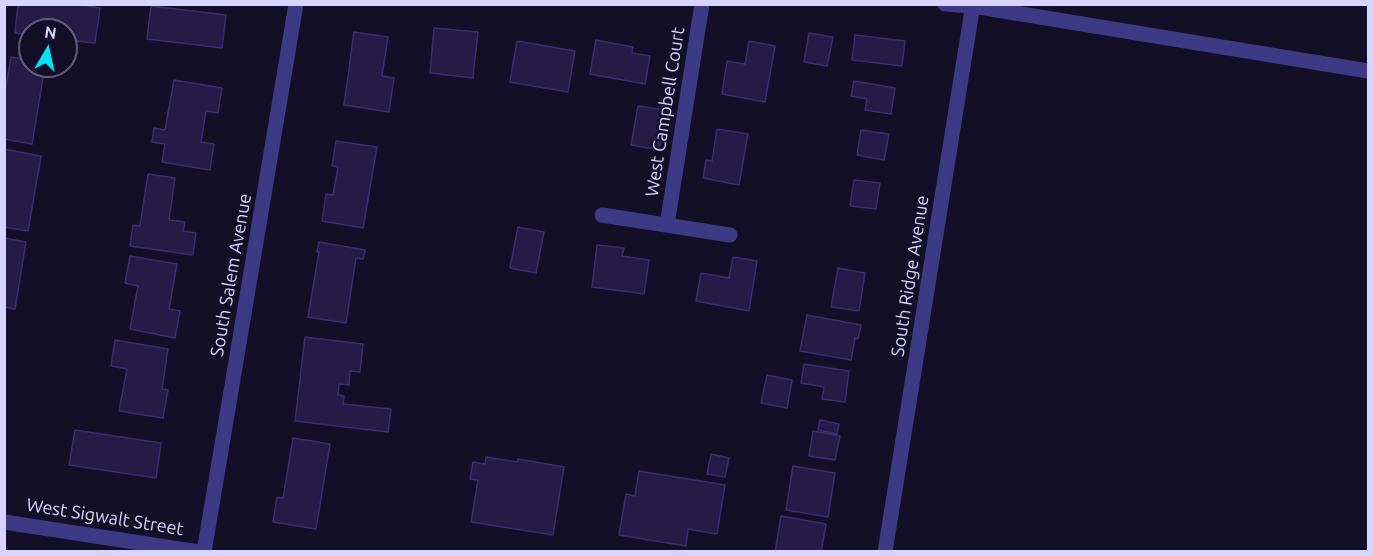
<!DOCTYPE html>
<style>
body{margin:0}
#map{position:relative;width:1373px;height:556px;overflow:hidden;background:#130f26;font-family:Ubuntu,sans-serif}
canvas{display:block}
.frame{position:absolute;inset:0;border:6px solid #d9d4ff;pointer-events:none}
.north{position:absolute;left:18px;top:18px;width:60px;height:60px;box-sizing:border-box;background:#130f26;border:2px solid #625e7d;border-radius:50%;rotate:9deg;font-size:16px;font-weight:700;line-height:24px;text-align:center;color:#d9d4ff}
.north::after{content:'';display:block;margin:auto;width:21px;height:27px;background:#00e5ff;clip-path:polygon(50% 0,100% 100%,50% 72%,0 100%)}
</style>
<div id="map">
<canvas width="1373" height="556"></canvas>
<div class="frame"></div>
<div class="north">N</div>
</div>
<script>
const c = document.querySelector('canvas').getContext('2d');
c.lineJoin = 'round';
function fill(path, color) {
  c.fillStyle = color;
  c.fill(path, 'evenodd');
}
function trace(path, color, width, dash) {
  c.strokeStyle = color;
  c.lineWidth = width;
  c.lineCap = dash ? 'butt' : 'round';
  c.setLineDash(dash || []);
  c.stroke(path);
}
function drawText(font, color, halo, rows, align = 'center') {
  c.font = font + ' Ubuntu,sans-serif';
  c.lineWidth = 4.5;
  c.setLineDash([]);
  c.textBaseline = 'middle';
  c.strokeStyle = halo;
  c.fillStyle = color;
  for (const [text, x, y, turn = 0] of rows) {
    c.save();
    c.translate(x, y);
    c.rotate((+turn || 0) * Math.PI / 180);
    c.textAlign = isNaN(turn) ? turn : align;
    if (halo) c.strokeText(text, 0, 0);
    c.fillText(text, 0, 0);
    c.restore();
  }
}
const building = new Path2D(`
 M18,4h57l25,4 -5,35 -29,-3v-10h-36v5l-15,-2z
 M151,6l75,9 -4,33 -75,-9z
 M434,28l44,4 -5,46 -43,-5z
 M354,32l34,5 -6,39 12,2 -5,34 -45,-7z
 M809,33l24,4 -6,29 -23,-4z
 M855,35l50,6 -3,25 -50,-6z
 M596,40l37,7 -1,6 18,3 -5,28 -55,-10z
 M517,41l58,10 -7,41 -58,-10z
 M749,41l26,5 -10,56 -43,-8 5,-33 18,3z
 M11,57l19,3v6h15l-13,78 -28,-5v-42z
 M174,80l48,8 -4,25 -12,-2 -5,31 13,2 -4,26 -48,-8 3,-18 -13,-2 2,-14 11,2z
 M854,81l41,7 -4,26 -26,-4 2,-11 -16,-3z
 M638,106l28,4 -7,40 -28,-5z
 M717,129l31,5 -9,51 -36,-7 3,-18 6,1z
 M861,130l28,4 -5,26 -27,-5z
 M336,141l41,6 -14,81 -41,-7 4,-27 7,1 5,-28 -6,-1z
 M4,149l37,7 -13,75 -24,-4z
 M148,174l27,4 -6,42 16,2 -2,9 13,2 -3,22 -63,-9 3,-21 7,1z
 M854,180l26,3 -4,26 -26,-3z
 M518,227l26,5 -8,41 -26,-5z
 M4,238l22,4 -11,67 -11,-2z
 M319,242l46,8 -2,9 -7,-1 -10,65 -38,-6 11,-65h-2z
 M597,245l27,3 -2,8 27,4 -5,34 -52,-7z
 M130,256l47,8 -8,45 11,2 -5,27 -45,-9 8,-43 -13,-3z
 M733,257l24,4 -8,50 -53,-10 5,-28 28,5z
 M838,268l27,5 -6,38 -28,-4z
 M807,315l54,10 -3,14 -3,-1 -4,22 -51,-9z
 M305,337l58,7 -3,28 -10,-1 -1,14 -10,-1 -1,11 6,1 -1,8 48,5 -3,23 -93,-11z
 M115,340l53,9 -6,40 6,1 -5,28 -44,-7 8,-42 -16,-3z
 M804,364l45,7 -4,31 -23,-3 2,-12 -23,-4z
 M767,375l25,5 -5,28 -26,-5z
 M820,420l19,4 -2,10 -19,-4z
 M75,430l86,13 -5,35 -87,-13z
 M813,431l27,5 -5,24 -26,-4z
 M293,438l37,6 -14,85 -43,-7 4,-25 6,1z
 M711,454l18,4 -4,19 -18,-3z
 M486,457l31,5 1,-3 46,8 -11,68 -82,-13 7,-42 -8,-1 3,-17 12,2z
 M793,466l42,7 -7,44 -42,-7z
 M639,471l86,14 -8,49 -29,-5 -2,17 -67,-11 7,-41 9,2z
 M781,516l45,8 -5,28h-46z`);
const minor = new Path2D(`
 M945,4l28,2 395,65
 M602,215l128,20
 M667,225l35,-221
 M4,522l195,30
 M204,552l92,-548
 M885,552l88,-548`);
const streetNames = [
 ["West Campbell Court",665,112,-81],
 ["South Salem Avenue",231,275,-80],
 ["South Ridge Avenue",910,276,-81],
 ["West Sigwalt Street",105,517,9]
];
fill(building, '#241b47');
trace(building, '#3b2d73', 1.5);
trace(minor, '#3d3a85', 15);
drawText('18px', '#d9d4ff', '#130f26', streetNames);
</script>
